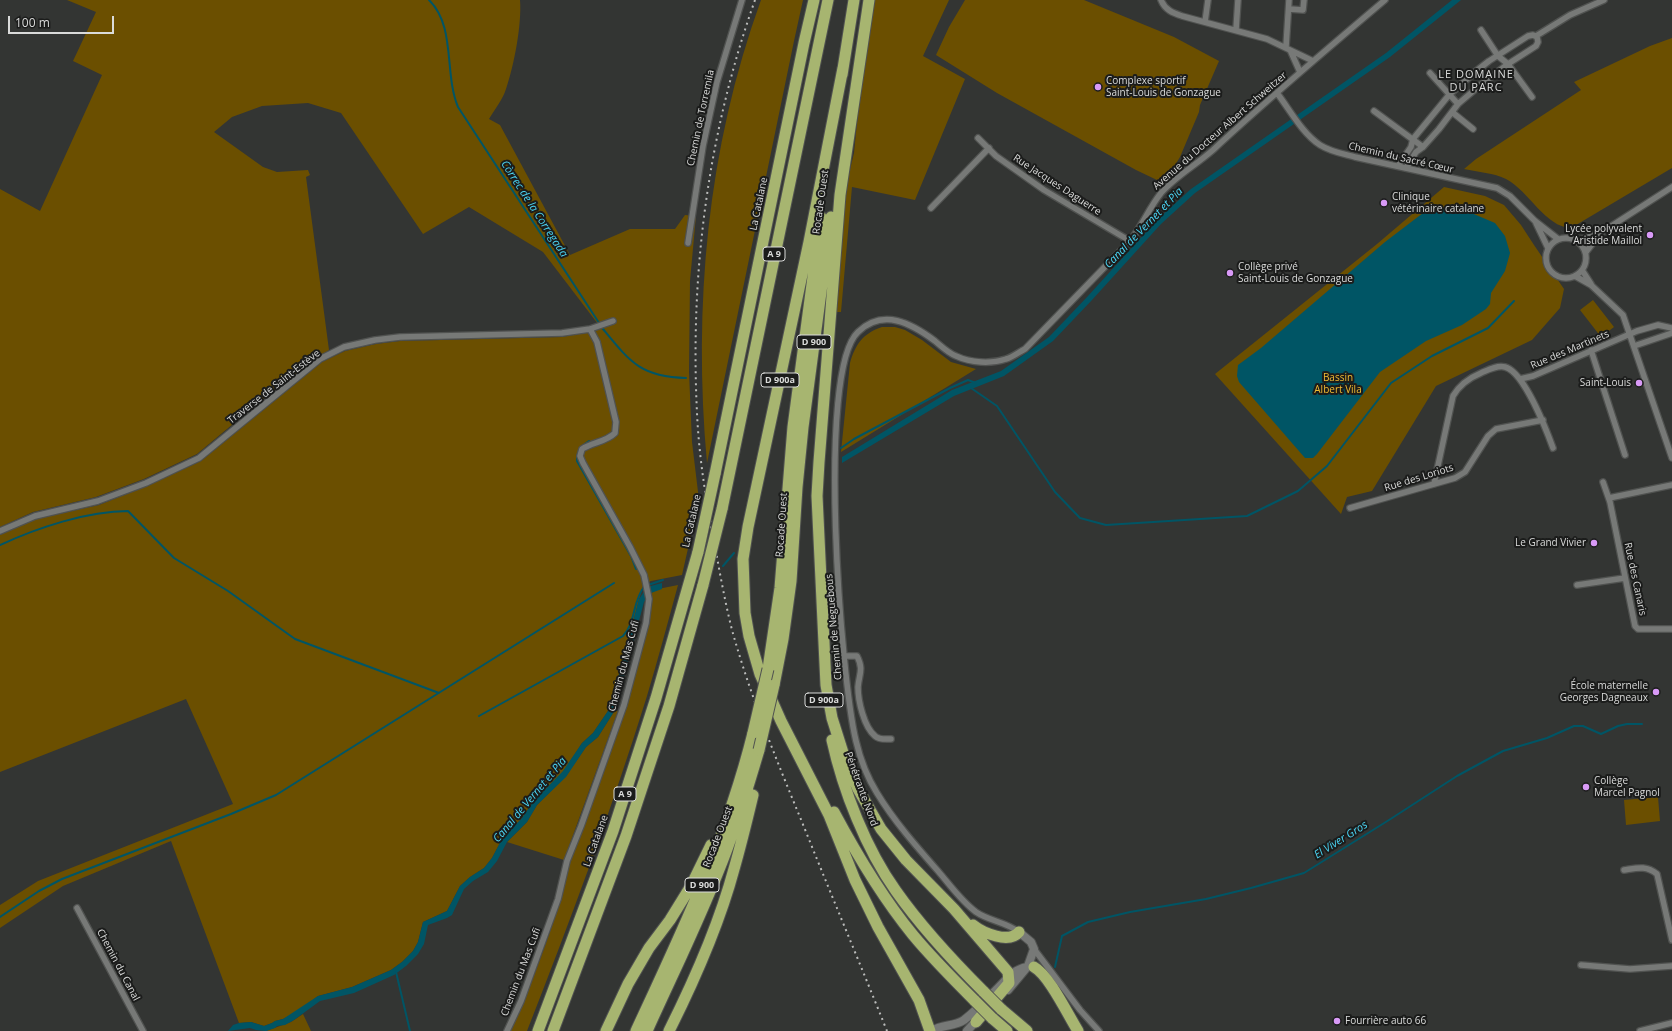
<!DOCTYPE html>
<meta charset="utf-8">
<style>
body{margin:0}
#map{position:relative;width:1672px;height:1031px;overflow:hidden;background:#333533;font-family:"Open Sans",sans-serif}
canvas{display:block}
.scale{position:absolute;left:8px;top:16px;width:106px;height:18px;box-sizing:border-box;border:2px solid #dadbda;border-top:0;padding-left:5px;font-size:12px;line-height:14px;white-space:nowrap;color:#dadbda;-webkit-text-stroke:3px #1b1c1b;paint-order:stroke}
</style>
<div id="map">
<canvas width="1672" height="1031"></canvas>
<div class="scale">100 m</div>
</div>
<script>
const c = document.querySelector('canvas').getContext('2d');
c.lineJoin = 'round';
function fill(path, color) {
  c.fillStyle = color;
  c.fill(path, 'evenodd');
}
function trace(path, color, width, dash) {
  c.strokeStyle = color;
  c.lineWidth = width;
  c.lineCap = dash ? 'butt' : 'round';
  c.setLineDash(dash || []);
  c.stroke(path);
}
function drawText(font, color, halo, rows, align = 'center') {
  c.font = font + ' "Open Sans",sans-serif';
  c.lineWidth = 4;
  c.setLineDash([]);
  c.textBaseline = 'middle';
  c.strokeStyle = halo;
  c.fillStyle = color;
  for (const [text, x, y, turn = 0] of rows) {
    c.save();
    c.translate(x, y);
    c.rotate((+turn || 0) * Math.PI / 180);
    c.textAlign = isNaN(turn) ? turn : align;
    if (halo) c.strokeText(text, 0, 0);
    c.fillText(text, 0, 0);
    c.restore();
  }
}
const green = new Path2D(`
 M67,0h453c2,24 -6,66 -14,89 -3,10 -11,20 -17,30l11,6 70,130 60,-26h45l10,-14 11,1 -6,65 -1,91 3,70 7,58 -17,75 -31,6 -8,4 -33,123 -17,25 -11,10 -19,29 -30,30 -11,16 -20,21 -10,19 -8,10 -14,9 -10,9 -13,25 -24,11 -5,20 -5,9 -11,11 -11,8 -39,17 -34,9 -22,17 -13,6 -8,2 -3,2 -8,3 -13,-4 -12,1 -68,-182 -108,45 -63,42v-23l38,-24 195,-77 -47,-105 -186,73v-237l36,-16 63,-14 48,-19 54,-25 121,-99 23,-11 31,-7 24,-3 162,-4 28,-5 11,-4 -58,-76 -74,-45 -46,27 -82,-121 -33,-10 -46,3 -30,11 -18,15 49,35 14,5 31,-2 2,5 -4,2 23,173 -60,44 -72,60 -53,25 -48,18 -63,15 -33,15v-338l40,22 62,-136 -29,-14 23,-49z
 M761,0h42l-9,41 -87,422c-14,-157 0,-314 54,-463z
 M874,0h75l-26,56 42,23 -50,121 -63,-13 -11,125h-6l11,-126 8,-33 6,-61z
 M965,0h119l90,37 45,24 -19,44 -1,7 -19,45 -11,18 -12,5 -21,-10 -139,-77 -61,-38 13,-28z
 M1672,38v130l-101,60c-26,-1 -42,-37 -65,-49 -12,-6 -28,-7 -42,-10l12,-10 105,-69 -7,-8 76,-36z
 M1444,187l41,9 19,9 17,20 13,20 30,44 -4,19 -28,32 -96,46 -64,105 -25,6 -6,17 -126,-140 162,-130z
 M1593,300l21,27 -13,10 -21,-27z
 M882,327h13l10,3 17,10 29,22 25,7 -135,83 9,-89c5,-18 13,-30 32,-36z
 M678,585c-10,37 -20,74 -31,111 -35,113 -77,225 -120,335h-17c20,-42 36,-86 50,-130 5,-13 6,-27 11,-41 32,-86 67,-171 81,-262l-1,-5 7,-4z
 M615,710l3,1 -54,149 -57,-18 20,-20 10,-17 29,-29 20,-29 12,-10z
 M1658,797l2,24 -34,4 -2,-25z
 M303,1014l8,17h-45l25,-9z`);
const water = new Path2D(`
 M1452,0h9l-71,57 -195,136 -34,31 -69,76 -39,41 -49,35 -50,20 -112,67v-6l110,-67 49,-19 48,-34 39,-41 69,-76 34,-31 195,-136z
 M1438,208l21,1 10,3 26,11 10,13 5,17 -5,18 -14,22 -1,11 -4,5 -24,16 -36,16 -46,31 -63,82 -4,4h-8l-66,-76 -2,-6 1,-11 23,-17 124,-106 38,-29z
 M662,583v6l-11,4 -7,9 -29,108 -17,27 -12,10 -20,30 -29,28 -10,17 -20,20 -10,19 -9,11 -15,9 -9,8 -12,26 -5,3 -19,7 -4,19 -6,10 -12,12 -12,9 -40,18 -34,8 -26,19 -9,5 -8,1 -2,2 -9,3 -10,-1 -6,-2 -22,3 5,-6 6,-2 12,-1 13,4 8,-3 3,-2 8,-2 35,-23 34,-9 39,-17 11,-8 11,-11 5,-9 5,-20 24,-11 13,-25 10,-9 14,-9 8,-10 10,-19 20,-21 11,-16 30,-31 19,-28 11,-10 17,-25 29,-109 8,-12z`);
const stream = new Path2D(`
 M429,0c27,26 15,74 29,107l145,222c27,33 38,48 83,49
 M971,388l26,18 58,86 25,26 26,7 141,-9 51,-25 29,-25 64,-83 41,-27 56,-28 26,-27
 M589,441c-9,6 -12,10 -12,20l54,95 5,13
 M841,448l13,-9 96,-51 18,-8 8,3
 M0,545c37,-17 87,-34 128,-34l46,47 54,33 67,48 144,54
 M723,566l11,-13
 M648,585l15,-5
 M479,716l144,-80c13,-13 9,-34 21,-49
 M0,917l39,-26 23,-12 169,-65 45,-19 338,-212
 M1055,967l7,-31 26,-14 42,-10 76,-13 45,-11 53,-15 85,-53 68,-44 46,-25 44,-13 27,-12h9l18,8 17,-8 9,-2h15
 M396,972l14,59`);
const street = new Path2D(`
 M1161,0c4,10 12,13 21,16l85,23 46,22
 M1289,9l14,1 1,-10
 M1205,22l3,-22
 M1236,30l2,-30
 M1481,30l17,26 10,8 24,33
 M1536,36l34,-21 34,-15
 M1286,47l3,-47
 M1291,52l9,20
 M1430,73l28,31
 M1277,93c13,17 25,40 43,52 11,7 24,9 35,12l142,31 13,8 25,25 23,18
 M1374,111l49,36
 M1452,112l21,17
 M978,138l18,18 48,34 86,51
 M1398,166l13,-19 2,-8 36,-44 26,-23 14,-11 39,-25 5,-1 4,2 1,5 -2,4 -28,18 -30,23 -20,17 -19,25 -16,18 -7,5 -10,16
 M931,208l58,-60
 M1536,223l12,25
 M1546 258a20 20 0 1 1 40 0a20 20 0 1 1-40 0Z
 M1578,241l24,-9 70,-45
 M688,243l15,-97 14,-64 25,-82
 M1586,252l13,-17
 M1582,270l9,14
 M1575,276l16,9 32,30 49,143
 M1634,346l38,-13
 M1591,350l34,105
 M1520,379l13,-3 104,-45 21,-6 14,3
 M1603,482l7,20 25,124 3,3h34
 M1434,484l19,-88c7,-12 16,-18 28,-23 7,-3 16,-8 24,-6 19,5 41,62 48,81
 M1609,498l63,-13
 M1350,508l105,-30 10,-6 23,-36 8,-7 47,-9
 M0,531l35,-15 63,-15 48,-18 53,-25 121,-99 24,-12 31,-7 25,-3 162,-4 28,-4 23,-8
 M1577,585l48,-7
 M844,656h13c7,14 2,18 1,31 0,14 6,40 17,49 4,4 11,3 16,3
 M1624,870c13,-2 22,-5 33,4l15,66
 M77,908l66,123
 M1019,932c-13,-10 -30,-11 -43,-20 -15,-11 -26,-27 -38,-41 -22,-25 -44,-50 -61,-78 -10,-16 -17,-35 -21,-52 -15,-61 -40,-370 2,-409 25,-24 53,-9 77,9 6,5 13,12 21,15 15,7 35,8 50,3 7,-2 13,-7 19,-10l105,-108c12,-15 19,-33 31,-48 15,-17 35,-28 52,-43 56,-52 114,-101 172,-150
 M1034,949l46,61 19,21
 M1581,965l49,4 42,-3
 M507,1031l14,-30 37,-102 9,-38 14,-35 43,-121 22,-82 3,-24 -5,-24 -14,-28 -47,-84 -3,-7 2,-7c11,-7 24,-7 33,-16l1,-11 -19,-80 -7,-13
 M1640,1031l32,-8`);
const secondary = new Path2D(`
 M1008,990l20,-24 6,-17 -3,-7 -12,-10
 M932,1031c10,-7 22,-4 32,-11 12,-9 23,-21 34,-32 9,-9 15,-18 29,-21
 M967,1031l11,-12`);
const highway = new Path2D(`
 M869,0l-29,195 -21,267 -2,34 9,189 6,33 12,38 14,33 23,40 25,31 48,49 54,63 1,11 -33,39
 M843,68l-34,174 -61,285 -5,32 2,54 4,23 11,38 21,47 48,94 26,65 23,47 41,73 11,31
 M842,75l12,-75
 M715,474l89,-431 10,-43
 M722,509l106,-509
 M768,669l12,-81 13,-161 28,-210
 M774,685l9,-46 8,-58 6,-94 6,-60 28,-210
 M832,740c11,50 34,109 64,151 26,37 56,69 88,101
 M834,812c23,43 48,85 79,123 19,23 41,45 62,66
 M973,925c10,8 36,19 46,7
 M1034,967c15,8 34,48 44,64
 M1001,1009l26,22
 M992,1018l15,13
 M538,1031l75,-200 43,-133 42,-146
 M553,1031l73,-195 43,-130 34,-121
 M606,1031l22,-47 21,-36 21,-28 21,-34 20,-41
 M636,1031c45,-97 91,-193 117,-298
 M647,1031c27,-60 57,-120 80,-182 12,-32 22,-65 32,-99
 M669,1031c26,-52 50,-106 65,-162 7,-24 13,-49 19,-74`);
const rail = new Path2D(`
 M755,0c-47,133 -65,272 -58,413 2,44 9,89 18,133 5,28 10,56 17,84 18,65 44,129 70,192 28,70 57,139 85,209`);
const highwayBridge = new Path2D(`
 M698,552l17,-78
 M703,585l19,-76
 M753,733l15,-64
 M759,750l15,-65
 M984,992l17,17
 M975,1001l17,17`);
const markers = [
 [1098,87,4,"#d99af7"],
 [1384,203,4,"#d99af7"],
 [1650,235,4,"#d99af7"],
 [1230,273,4,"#d99af7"],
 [1639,383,4,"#d99af7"],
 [1594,543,4,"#d99af7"],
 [1656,692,4,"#d99af7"],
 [1586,787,4,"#d99af7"],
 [1337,1021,4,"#d99af7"]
];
const shields = [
 [774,254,22],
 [814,342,34],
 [780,380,38],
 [824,700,38],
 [625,794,22],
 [702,885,34]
];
const shieldNames = [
 ["A 9",774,254],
 ["D 900",814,342],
 ["D 900a",780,380],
 ["D 900a",824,700],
 ["A 9",625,794],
 ["D 900",702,885]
];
const poiNames = [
 ["Complexe sportif",1106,81],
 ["Saint-Louis de Gonzague",1106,93],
 ["Clinique",1392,197],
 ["vétérinaire catalane",1392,209],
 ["Lycée polyvalent",1642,229,"right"],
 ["Aristide Maillol",1642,241,"right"],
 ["Collège privé",1238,267],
 ["Saint-Louis de Gonzague",1238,279],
 ["Saint-Louis",1631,383,"right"],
 ["Le Grand Vivier",1586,543,"right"],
 ["École maternelle",1648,686,"right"],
 ["Georges Dagneaux",1648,698,"right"],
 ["Collège",1594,781],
 ["Marcel Pagnol",1594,793],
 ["Fourrière auto 66",1345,1021]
];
const streetNames = [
 ["Chemin de Torremila",701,118,-78],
 ["Avenue du Docteur Albert Schweitzer",1220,131,-41],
 ["Chemin du Sacré Cœur",1401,158,13],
 ["Rue Jacques Daguerre",1057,185,33],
 ["Rocade Ouest",821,202,-82],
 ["La Catalane",759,204,-78],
 ["Rue des Martinets",1570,350,-23],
 ["Traverse de Saint-Estève",274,387,-38],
 ["Rue des Loriots",1419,478,-17],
 ["La Catalane",692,521,-77],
 ["Rocade Ouest",782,525,-86],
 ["Rue des Canaris",1635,579,78],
 ["Chemin de Neguebous",834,627,-95],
 ["Chemin du Mas Cufi",624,666,-75],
 ["Pénétrante Nord",861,789,70],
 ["Rocade Ouest",718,837,-69],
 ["La Catalane",596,841,-70],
 ["Chemin du Canal",118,965,62],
 ["Chemin du Mas Cufi",521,972,-69]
];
const parkNames = [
 ["Bassin",1338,378],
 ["Albert Vila",1338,390]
];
const neighbourhoodNames = [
 ["LE DOMAINE",1476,75],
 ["DU PARC",1476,88]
];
const waterNames = [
 ["Còrrec de la Corregada",534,209,57],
 ["Canal de Vernet et Pia",1144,228,-46],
 ["Canal de Vernet et Pia",530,800,-50],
 ["El Viver Gros",1341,840,-32]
];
fill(green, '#6b4f00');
fill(water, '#005565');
trace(stream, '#005565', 2);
trace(street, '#505250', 8);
trace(secondary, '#505250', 10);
trace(highway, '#505250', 13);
trace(street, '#777977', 5.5);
trace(secondary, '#777977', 8);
trace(highway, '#a7b570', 11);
trace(rail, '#bcbdbc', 2, [2, 4]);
trace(highwayBridge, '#505250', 13, []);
trace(highwayBridge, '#a7b570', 11);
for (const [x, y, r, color] of markers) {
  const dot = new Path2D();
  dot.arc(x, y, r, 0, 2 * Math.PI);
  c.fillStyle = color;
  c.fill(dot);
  trace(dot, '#1b1c1b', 1.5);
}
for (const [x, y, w] of shields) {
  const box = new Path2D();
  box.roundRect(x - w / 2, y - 7, w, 14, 3);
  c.fillStyle = '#1b1c1b';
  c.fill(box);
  trace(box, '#dadbda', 1);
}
drawText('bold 9px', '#dadbda', null, shieldNames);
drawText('10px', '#dadbda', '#1b1c1b', poiNames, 'left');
drawText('10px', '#dadbda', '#1b1c1b', streetNames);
drawText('10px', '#f0bb33', '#1b1c1b', parkNames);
c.letterSpacing = '1px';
drawText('11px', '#dadbda', '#1b1c1b', neighbourhoodNames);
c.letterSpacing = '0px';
drawText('italic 11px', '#4bd4f3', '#1b1c1b', waterNames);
</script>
